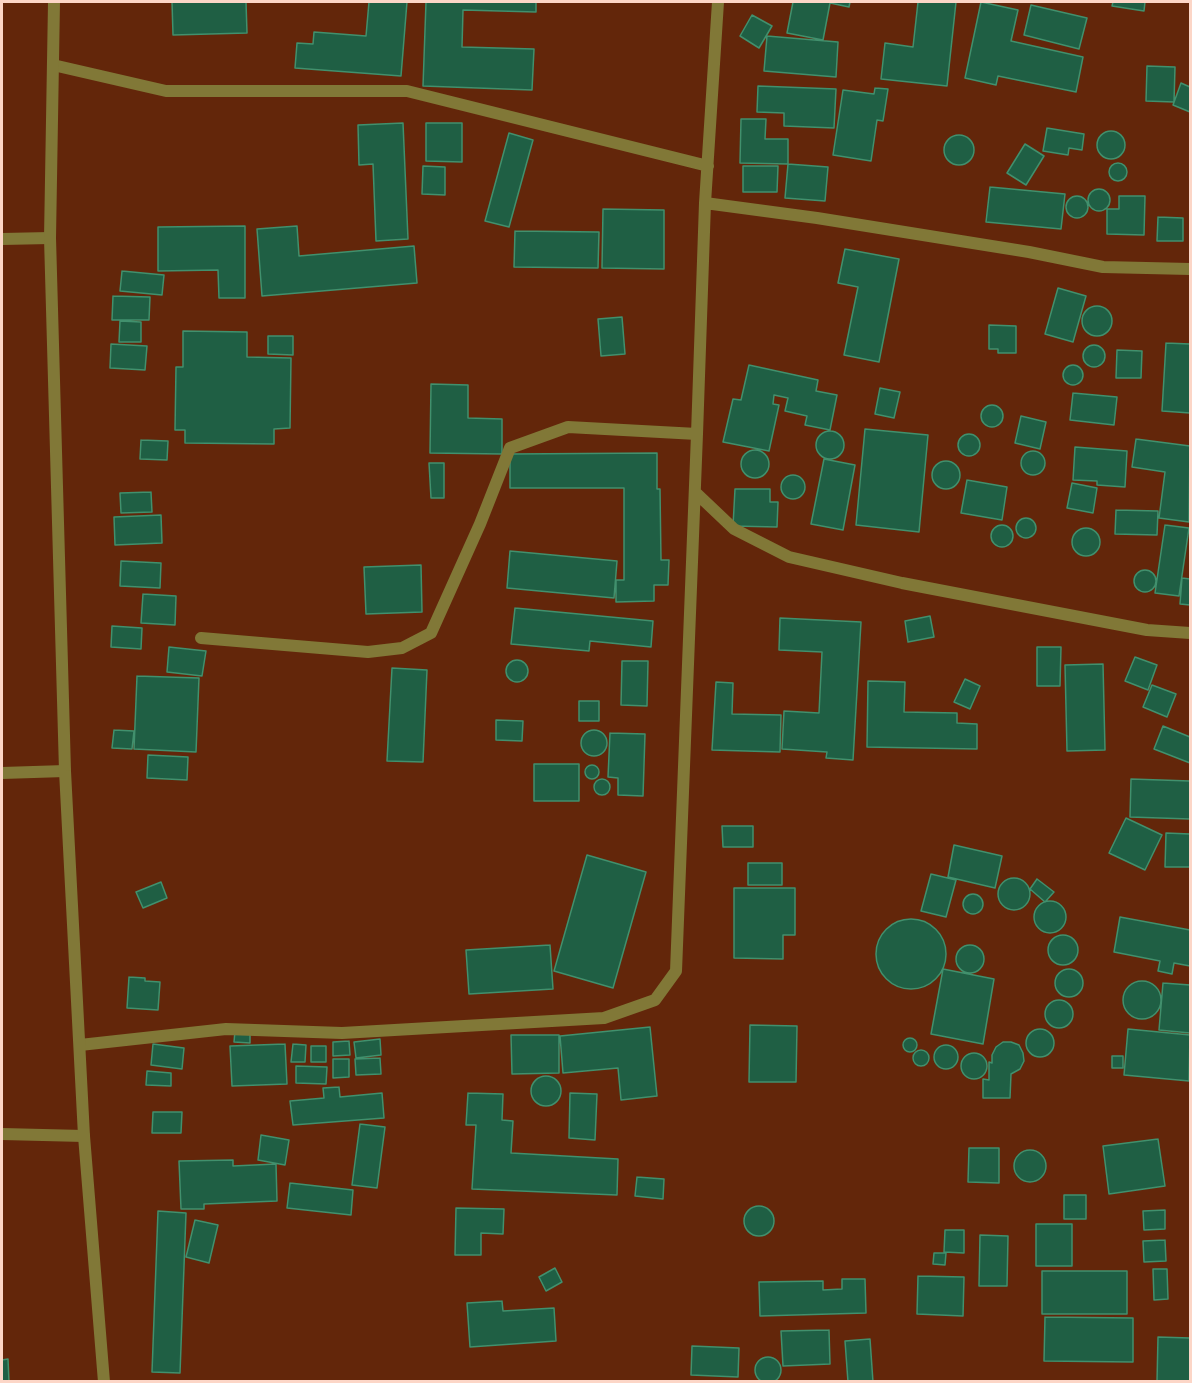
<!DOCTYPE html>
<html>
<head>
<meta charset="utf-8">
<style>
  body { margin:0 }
  #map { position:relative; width:1192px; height:1383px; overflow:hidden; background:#63260a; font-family:"Exo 2",sans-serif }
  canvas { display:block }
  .frame { position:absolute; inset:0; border:3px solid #fcd6c7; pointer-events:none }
</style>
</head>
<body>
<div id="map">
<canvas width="1192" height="1383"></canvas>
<div class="frame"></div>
</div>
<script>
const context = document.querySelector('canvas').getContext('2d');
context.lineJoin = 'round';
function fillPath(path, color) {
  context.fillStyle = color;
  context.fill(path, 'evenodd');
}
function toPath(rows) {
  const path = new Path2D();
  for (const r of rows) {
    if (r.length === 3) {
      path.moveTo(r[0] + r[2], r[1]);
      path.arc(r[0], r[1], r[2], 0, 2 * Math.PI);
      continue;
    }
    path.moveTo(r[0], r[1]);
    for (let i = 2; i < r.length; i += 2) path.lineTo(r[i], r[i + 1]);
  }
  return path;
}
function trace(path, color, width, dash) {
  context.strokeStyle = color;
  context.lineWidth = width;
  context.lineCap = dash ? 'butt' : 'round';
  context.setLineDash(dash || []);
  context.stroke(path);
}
const building = toPath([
  [172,2,246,2,247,33,173,35,172,2],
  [369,2,407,2,401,76,295,68,297,43,313,44,314,32,366,36,369,2],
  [426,2,536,2,536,12,463,10,462,47,534,49,532,90,423,86,426,2],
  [793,2,850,2,849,7,830,3,823,40,787,33,793,2],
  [918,2,956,2,947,86,881,79,885,43,913,47,918,2],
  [981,2,1018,10,1011,41,1083,57,1076,92,998,76,996,85,965,78,981,2],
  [1113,2,1145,2,1144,11,1112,6,1113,2],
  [1031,5,1087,18,1079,49,1024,35,1031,5],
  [752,15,772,26,759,48,740,36,752,15],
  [767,36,838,42,836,77,764,71,767,36],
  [1147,66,1175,67,1174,102,1146,101,1147,66],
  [1181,83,1190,87,1190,112,1173,105,1181,83],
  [758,86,836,89,834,128,784,126,784,113,757,112,758,86],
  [875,88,888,89,883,121,877,120,871,161,833,155,843,90,874,94,875,88],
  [741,119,766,119,765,139,788,139,788,164,740,163,741,119],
  [403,123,408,239,376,241,373,164,359,165,358,125,403,123],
  [426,123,462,123,462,162,426,161,426,123],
  [1047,128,1084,134,1082,150,1069,148,1068,155,1043,151,1047,128],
  [1111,145,14],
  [509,133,533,140,509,227,485,221,509,133],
  [959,150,15],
  [1025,144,1044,156,1026,185,1007,173,1025,144],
  [1118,172,9],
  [788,164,828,167,825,201,785,198,788,164],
  [423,166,445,167,445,195,422,194,423,166],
  [743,166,778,166,777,192,743,192,743,166],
  [990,187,1065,194,1061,229,986,222,990,187],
  [1099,200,11],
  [1077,207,11],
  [1119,196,1145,196,1144,235,1107,234,1107,209,1119,209,1119,196],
  [603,209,664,210,664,269,602,268,603,209],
  [1158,217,1183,218,1183,241,1157,241,1158,217],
  [245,226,245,298,219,298,218,270,158,271,158,227,245,226],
  [297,226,299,256,414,246,417,283,262,296,257,229,297,226],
  [515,231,599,232,598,268,514,267,515,231],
  [845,249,899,259,879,362,844,355,858,287,838,283,845,249],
  [122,271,164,275,162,295,120,291,122,271],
  [1058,288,1086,296,1073,342,1045,334,1058,288],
  [113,296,150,297,149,320,112,320,113,296],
  [1097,321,15],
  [622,317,625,354,601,356,598,319,622,317],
  [120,321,141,322,141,342,119,342,120,321],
  [989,325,1016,326,1016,353,998,353,998,349,989,349,989,325],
  [183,331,247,332,247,357,291,358,290,428,274,429,274,444,185,443,185,430,175,430,176,367,183,367,183,331],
  [268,336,293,336,293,355,268,354,268,336],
  [1166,343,1190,344,1190,413,1162,411,1166,343],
  [111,344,147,346,145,370,110,368,111,344],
  [1094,356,11],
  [1117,350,1142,351,1141,378,1116,378,1117,350],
  [749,365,818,380,816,391,837,395,830,430,805,425,807,416,785,411,788,398,774,395,773,404,779,405,769,451,723,442,733,399,741,400,749,365],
  [1073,375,10],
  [431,384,468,385,468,418,502,419,502,454,430,453,431,384],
  [880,388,900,392,894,418,875,414,880,388],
  [1073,393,1117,397,1114,425,1070,420,1073,393],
  [992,416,11],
  [1021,416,1046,422,1040,449,1015,443,1021,416],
  [865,429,928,435,919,532,856,525,865,429],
  [830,445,14],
  [969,445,11],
  [1136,439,1190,446,1189,522,1159,518,1165,472,1132,467,1136,439],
  [141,440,168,441,167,460,140,459,141,440],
  [1075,447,1127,451,1125,487,1097,485,1097,481,1073,480,1075,447],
  [755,464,14],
  [1033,463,12],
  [657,453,657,489,660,489,661,560,669,560,668,585,654,585,654,601,616,602,616,580,624,580,624,488,510,488,510,454,657,453],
  [824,459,855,465,843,530,811,524,824,459],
  [946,475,14],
  [429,463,444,463,444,498,431,498,429,463],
  [793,487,12],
  [967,480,1007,487,1002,520,961,513,967,480],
  [1072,483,1097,488,1093,513,1067,508,1072,483],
  [735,489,770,489,770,502,778,502,777,527,733,526,735,489],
  [151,492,152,512,121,513,120,493,151,492],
  [1116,510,1158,511,1157,535,1115,534,1116,510],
  [161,515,162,543,115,545,114,517,161,515],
  [1026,528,10],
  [1165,525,1189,528,1179,596,1155,593,1165,525],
  [1002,536,11],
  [1086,542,14],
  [510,551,617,561,614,598,507,588,510,551],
  [121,561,161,563,160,588,120,586,121,561],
  [421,565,422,612,366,614,364,567,421,565],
  [1145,581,11],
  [1182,578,1190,579,1190,605,1180,604,1182,578],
  [143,594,176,596,175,625,141,623,143,594],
  [515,608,653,621,651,647,590,641,589,651,511,644,515,608],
  [930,616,934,637,908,642,905,621,930,616],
  [780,618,861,622,853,760,826,758,827,752,782,749,784,711,819,713,822,652,779,650,780,618],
  [112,626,142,628,141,649,111,647,112,626],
  [169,647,206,651,202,676,167,672,169,647],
  [1037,647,1061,647,1060,686,1037,686,1037,647],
  [1135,657,1157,665,1148,690,1125,681,1135,657],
  [517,671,11],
  [622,661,648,661,647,706,621,705,622,661],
  [1103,664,1105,750,1067,751,1065,665,1103,664],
  [392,668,427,670,423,762,387,761,392,668],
  [137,676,199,678,196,752,134,749,137,676],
  [965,679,980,686,970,709,954,702,965,679],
  [868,681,905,682,904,712,957,713,957,723,977,724,977,749,867,747,868,681],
  [716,682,733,683,732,714,781,715,780,752,712,750,716,682],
  [1152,685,1176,694,1167,717,1143,707,1152,685],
  [579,701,599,701,599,721,579,721,579,701],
  [496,720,523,721,522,741,496,740,496,720],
  [1163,726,1190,737,1190,763,1154,749,1163,726],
  [114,730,134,731,132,749,112,748,114,730],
  [594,743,13],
  [610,733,645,734,643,796,618,795,618,778,608,777,610,733],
  [148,755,188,757,187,780,147,778,148,755],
  [534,764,579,764,579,801,534,801,534,764],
  [592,772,7],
  [602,787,8],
  [1131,779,1190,781,1190,819,1130,817,1131,779],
  [1126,818,1162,835,1145,870,1109,853,1126,818],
  [722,826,753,826,753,847,723,847,722,826],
  [1166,833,1190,834,1190,867,1165,867,1166,833],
  [954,845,1002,856,995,888,948,877,954,845],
  [587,855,646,872,613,988,554,971,587,855],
  [748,863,782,863,782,885,748,885,748,863],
  [931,874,956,880,946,917,921,911,931,874],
  [1014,894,16],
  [1037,879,1054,892,1045,902,1030,889,1037,879],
  [161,882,167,898,143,908,136,892,161,882],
  [734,888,795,888,795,935,783,935,783,959,734,958,734,888],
  [973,904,10],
  [1050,917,16],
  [1120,917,1190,930,1190,966,1174,963,1172,974,1158,971,1160,961,1114,952,1120,917],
  [911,954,35],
  [1063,950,15],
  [970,959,14],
  [550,945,553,989,469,994,466,950,550,945],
  [943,969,994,979,983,1044,931,1034,943,969],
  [1069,983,14],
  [129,977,145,978,145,981,160,982,158,1010,127,1008,129,977],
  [1142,1000,19],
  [1163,983,1190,985,1190,1033,1159,1030,1163,983],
  [1059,1014,14],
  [750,1025,797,1026,796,1082,749,1082,750,1025],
  [650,1027,657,1096,621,1100,618,1068,563,1073,560,1036,650,1027],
  [1040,1043,14],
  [1128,1029,1190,1035,1189,1081,1124,1075,1128,1029],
  [235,1031,250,1031,250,1043,234,1042,235,1031],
  [511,1035,559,1035,559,1073,512,1074,511,1035],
  [910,1045,7],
  [380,1039,381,1055,356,1058,354,1042,380,1039],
  [349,1041,350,1055,333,1056,333,1042,349,1041],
  [1003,1042,1011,1042,1019,1045,1023,1053,1024,1061,1020,1069,1011,1074,1010,1098,983,1098,983,1079,989,1080,989,1062,992,1063,992,1055,996,1047,1003,1042],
  [153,1044,184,1048,182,1069,151,1065,153,1044],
  [285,1044,287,1084,232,1086,230,1046,285,1044],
  [293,1044,306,1045,305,1062,291,1062,293,1044],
  [946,1057,12],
  [311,1046,326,1046,326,1062,311,1062,311,1046],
  [921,1058,8],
  [974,1066,13],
  [1112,1056,1123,1056,1123,1068,1112,1068,1112,1056],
  [380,1058,381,1074,356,1075,355,1059,380,1058],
  [333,1059,349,1059,349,1077,333,1078,333,1059],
  [296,1066,327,1067,326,1084,296,1083,296,1066],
  [147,1071,171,1073,171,1086,146,1085,147,1071],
  [546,1091,15],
  [339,1087,340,1097,382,1093,384,1118,293,1125,290,1101,324,1098,323,1088,339,1087],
  [468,1093,503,1094,502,1120,513,1121,511,1153,618,1159,617,1195,472,1189,476,1125,466,1125,468,1093],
  [570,1093,597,1094,595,1140,569,1138,570,1093],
  [153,1112,182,1112,181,1133,152,1133,153,1112],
  [360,1124,385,1127,377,1188,352,1185,360,1124],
  [261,1135,289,1140,285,1165,258,1160,261,1135],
  [1158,1139,1165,1186,1109,1194,1103,1146,1158,1139],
  [969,1148,999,1148,999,1183,968,1182,969,1148],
  [1030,1166,16],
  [233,1160,233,1166,276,1164,277,1201,204,1204,204,1209,181,1209,179,1161,233,1160],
  [637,1177,664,1179,663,1199,635,1196,637,1177],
  [290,1183,353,1190,351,1215,287,1208,290,1183],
  [1064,1195,1086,1195,1086,1219,1064,1219,1064,1195],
  [759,1221,15],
  [456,1208,504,1209,503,1234,481,1233,481,1255,455,1255,456,1208],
  [1165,1210,1165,1229,1144,1230,1143,1211,1165,1210],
  [158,1211,186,1213,180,1373,152,1372,158,1211],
  [195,1220,218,1225,209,1263,186,1257,195,1220],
  [1036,1224,1072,1224,1072,1266,1036,1266,1036,1224],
  [945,1230,964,1230,964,1253,944,1252,945,1230],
  [980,1235,1008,1236,1007,1286,979,1286,980,1235],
  [1165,1240,1166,1261,1144,1262,1143,1241,1165,1240],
  [934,1253,946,1253,945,1265,933,1264,934,1253],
  [555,1268,562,1282,546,1291,539,1277,555,1268],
  [1153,1269,1167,1269,1168,1299,1154,1300,1153,1269],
  [1042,1271,1127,1271,1127,1314,1042,1314,1042,1271],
  [918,1276,964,1277,963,1316,917,1314,918,1276],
  [842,1279,865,1279,866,1313,760,1316,759,1282,823,1281,823,1290,842,1289,842,1279],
  [502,1301,503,1311,554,1308,556,1341,470,1347,467,1303,502,1301],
  [1045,1317,1133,1318,1133,1362,1044,1361,1045,1317],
  [829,1330,830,1364,783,1366,781,1331,829,1330],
  [1158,1337,1190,1338,1190,1382,1157,1382,1158,1337],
  [870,1339,873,1382,848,1382,845,1341,870,1339],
  [692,1346,739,1348,738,1377,691,1375,692,1346],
  [768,1370,13],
  [8,1359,9,1382,2,1382,2,1360,8,1359]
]);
fillPath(building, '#1f5f44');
trace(building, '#41906d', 1.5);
trace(toPath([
  [53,65,166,91,407,91,708,166],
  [705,203,817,218,1029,252,1103,267,1190,269],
  [2,239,50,238],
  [695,492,734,529,789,557,902,583,1147,630,1190,633],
  [201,638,368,652,402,648,431,633,480,524,510,448,568,427,697,434,705,203,718,2],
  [2,773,65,771],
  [80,1045,226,1029,342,1033,604,1018,655,1000,676,971,697,434],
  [2,1134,84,1136]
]), '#817837', 12);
trace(toPath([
  [54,2,50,238,65,771,84,1136,104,1382]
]), '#817837', 12);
</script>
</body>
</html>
